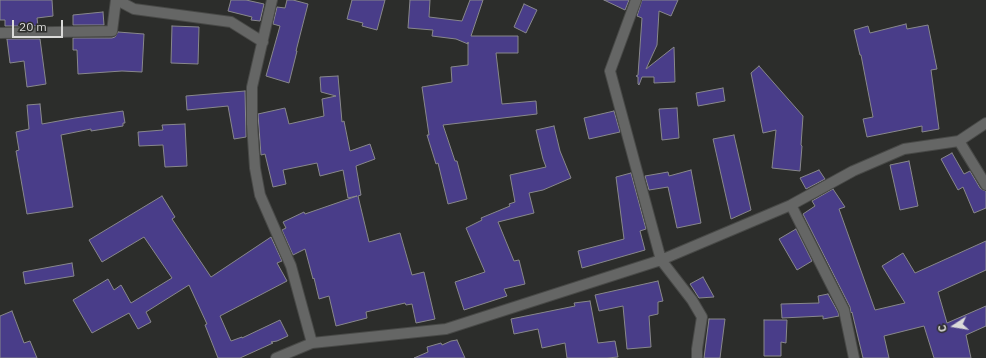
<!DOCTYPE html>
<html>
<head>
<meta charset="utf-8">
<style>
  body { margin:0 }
  #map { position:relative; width:986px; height:358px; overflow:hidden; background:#2c2d2b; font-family:"IBM Plex Sans",sans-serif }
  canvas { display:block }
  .north { position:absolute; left:934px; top:306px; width:40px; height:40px; -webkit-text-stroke:3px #2c2d2b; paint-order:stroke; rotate:258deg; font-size:11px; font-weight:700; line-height:16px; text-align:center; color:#dadad9 }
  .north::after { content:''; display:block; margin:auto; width:14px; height:18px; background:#dadad9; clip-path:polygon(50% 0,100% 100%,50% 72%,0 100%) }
  .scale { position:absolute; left:12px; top:20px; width:51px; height:18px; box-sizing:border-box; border:2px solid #dadad9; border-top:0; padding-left:5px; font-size:12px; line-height:14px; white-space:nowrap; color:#dadad9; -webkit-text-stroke:3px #2c2d2b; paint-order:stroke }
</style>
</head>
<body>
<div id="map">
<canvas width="986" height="358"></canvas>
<div class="north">С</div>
<div class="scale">20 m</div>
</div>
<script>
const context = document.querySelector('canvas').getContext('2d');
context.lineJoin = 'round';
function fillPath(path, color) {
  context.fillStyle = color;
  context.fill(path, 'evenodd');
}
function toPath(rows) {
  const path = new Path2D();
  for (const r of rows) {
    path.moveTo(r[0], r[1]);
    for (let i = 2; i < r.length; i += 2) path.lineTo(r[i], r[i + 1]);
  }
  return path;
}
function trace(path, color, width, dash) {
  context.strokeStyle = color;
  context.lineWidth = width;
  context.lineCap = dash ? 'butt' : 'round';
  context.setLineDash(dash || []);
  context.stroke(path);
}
const building = toPath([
  [0,0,52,0,53,16,37,18,38,26,5,26,5,20,0,20,0,0],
  [231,0,246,0,264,4,260,21,251,20,252,17,228,11,231,0],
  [287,0,293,0,308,4,296,51,297,51,289,83,266,76,280,26,273,24,277,7,285,8,287,0],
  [352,0,385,0,377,30,362,26,363,23,347,19,352,0],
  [410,0,430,0,429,17,462,21,470,0,483,0,471,36,518,36,518,53,496,53,502,104,536,101,537,114,443,125,455,161,457,161,467,199,448,204,438,163,436,164,427,135,429,135,422,87,452,82,451,67,468,65,468,42,468,44,456,39,432,36,433,30,408,28,410,0],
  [604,0,629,0,625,10,604,0],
  [642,0,678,0,671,16,659,11,657,45,646,69,674,47,675,82,654,83,654,77,642,77,639,85,638,84,638,77,636,76,638,75,642,18,637,16,642,0],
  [524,4,537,10,526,33,514,27,524,4],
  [103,12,104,25,73,25,73,15,103,12],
  [906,24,907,29,928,25,937,69,931,70,939,129,922,132,922,126,867,137,863,119,873,117,861,55,860,55,854,30,868,26,870,33,906,24],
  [172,26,199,27,198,64,171,63,172,26],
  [118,32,144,34,142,72,122,71,78,74,77,50,73,50,73,38,112,38,115,37,118,32],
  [7,39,40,39,46,84,27,87,24,61,10,63,7,39],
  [759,66,803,116,801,145,802,146,800,171,772,168,776,130,763,133,751,73,759,66],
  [338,76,342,122,344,121,350,151,370,144,375,159,356,166,361,195,358,196,369,242,400,233,412,275,424,272,435,319,416,323,412,304,406,305,405,303,366,312,367,318,336,326,329,296,319,299,314,278,313,279,305,249,293,255,282,230,286,228,283,222,304,212,305,214,357,196,348,198,343,170,320,176,317,163,283,170,286,184,273,187,265,154,261,155,258,114,285,108,289,124,324,116,322,99,336,96,321,92,320,77,338,76],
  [723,88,725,101,698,106,696,93,723,88],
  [245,91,246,137,234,139,228,106,187,110,186,96,245,91],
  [40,104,42,124,75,118,123,111,125,123,123,123,123,126,91,131,91,129,61,135,73,207,27,214,16,151,19,150,16,132,29,129,27,105,40,104],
  [677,108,679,138,662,140,659,109,677,108],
  [614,111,620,132,589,139,584,118,614,111],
  [185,124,187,166,165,167,163,145,139,146,138,132,163,130,162,125,185,124],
  [554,126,560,151,571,178,543,190,529,193,534,213,498,222,514,261,519,260,525,284,504,289,507,296,464,310,455,282,485,272,466,228,482,220,481,218,510,206,509,204,515,202,510,175,546,167,543,159,536,130,554,126],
  [734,135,751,210,731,219,713,139,734,135],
  [952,153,964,174,970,171,980,188,983,190,986,191,986,208,974,213,963,187,958,190,941,159,952,153],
  [909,161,918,206,900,210,890,165,909,161],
  [691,170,701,223,677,228,668,187,649,190,645,176,668,172,669,176,691,170],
  [819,170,825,179,806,189,800,178,819,170],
  [631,173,646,229,640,231,645,250,582,268,578,251,624,239,616,177,631,173],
  [833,189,845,207,839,209,875,310,905,303,882,266,903,253,915,273,986,241,986,270,938,292,947,323,986,306,986,326,966,335,971,358,934,358,924,326,884,336,889,358,863,358,852,312,851,313,850,307,803,214,815,206,812,201,833,189],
  [162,196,175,217,172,219,211,277,271,237,282,261,277,263,287,281,220,316,231,341,242,337,242,338,280,320,288,336,277,341,271,342,273,343,240,358,218,358,205,325,207,324,189,285,146,312,151,322,138,329,129,313,92,333,73,300,108,279,114,290,121,285,131,303,172,278,144,237,102,262,89,240,162,196],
  [796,229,812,261,797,270,779,239,796,229],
  [72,263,74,276,25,284,23,272,72,263],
  [703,277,714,297,699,298,690,284,703,277],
  [658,281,663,301,658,302,658,314,649,316,651,347,627,349,623,306,599,311,595,295,658,281],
  [828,294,838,312,839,316,823,319,823,316,782,318,781,304,819,303,818,296,828,294],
  [590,301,598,343,615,341,618,357,607,358,567,358,565,343,542,348,538,329,514,334,511,319,575,306,574,303,590,301],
  [12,311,24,343,30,341,37,358,0,358,0,316,12,311],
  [709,319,725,319,720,358,704,358,709,319],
  [764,320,787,320,786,343,781,342,781,356,764,356,764,320],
  [457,340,465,358,414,358,428,352,427,347,441,343,442,345,451,341,457,340]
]);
fillPath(building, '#493d89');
trace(building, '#88888b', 1);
const minor = toPath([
  [117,0,134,9,231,22,263,42],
  [272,0,252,87,252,124,255,168,260,195,291,266,312,343],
  [636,0,610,71,661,260,692,300,702,317,697,349,697,358],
  [0,33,112,31,116,0],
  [959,141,986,185],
  [791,205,844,310,854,358],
  [276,358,312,343,446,329,661,260,791,205,853,171,904,149,959,141,986,123]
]);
trace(minor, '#484947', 12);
trace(minor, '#656665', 10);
</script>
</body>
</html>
